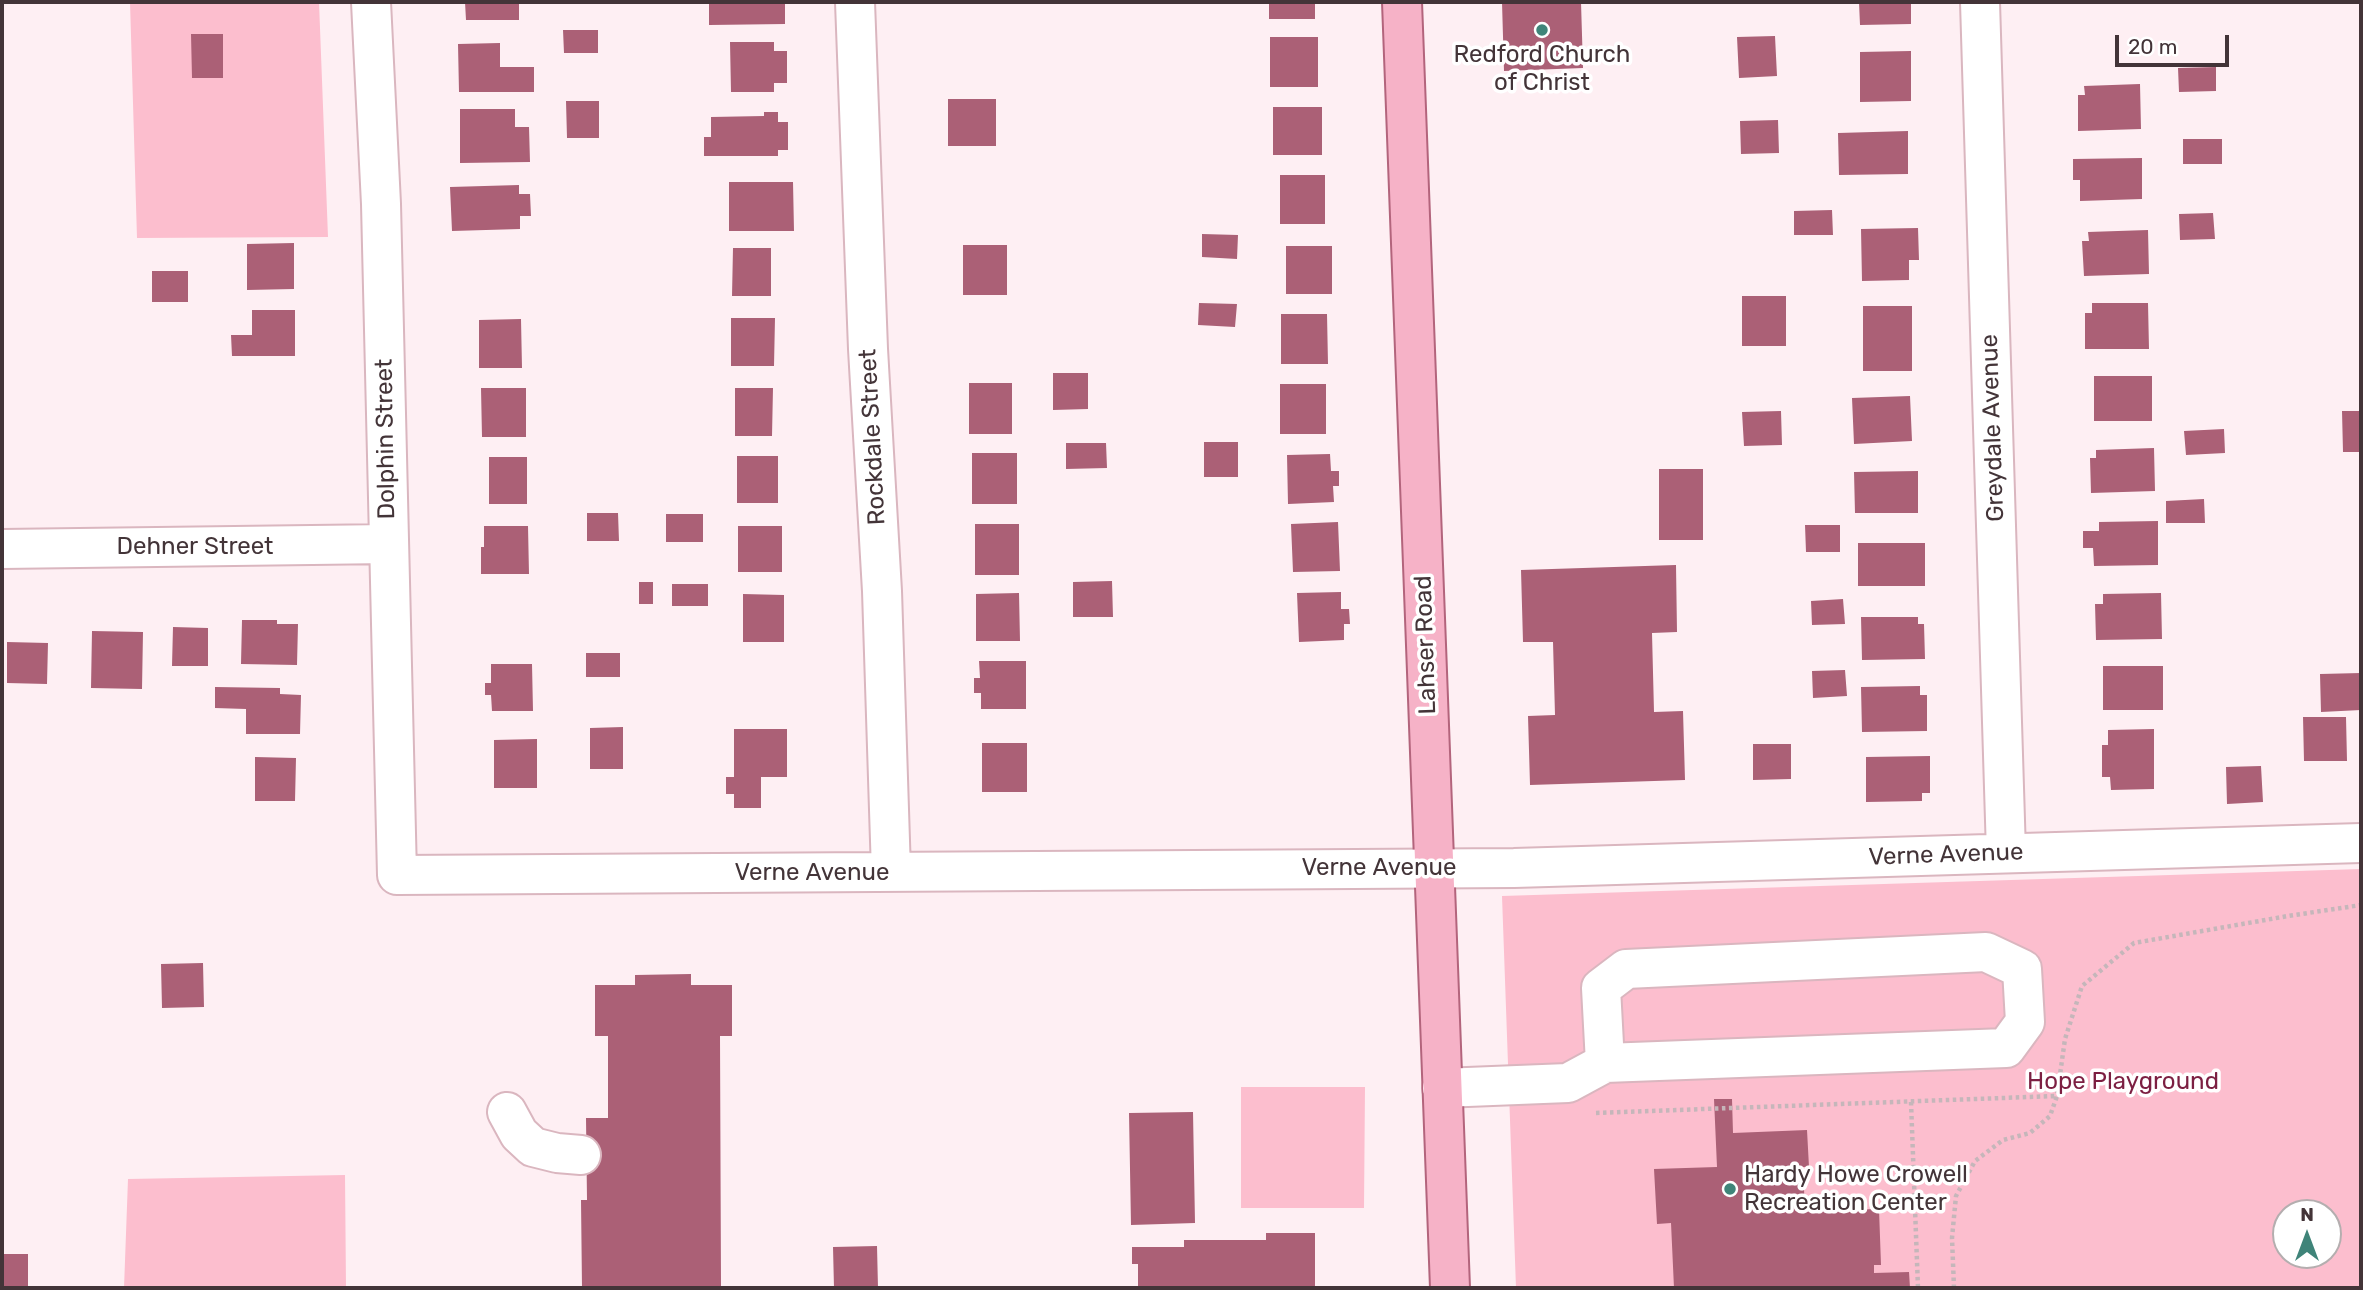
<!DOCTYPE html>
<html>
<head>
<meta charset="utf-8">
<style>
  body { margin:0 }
  #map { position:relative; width:2363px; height:1290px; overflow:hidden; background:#feeff3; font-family:Rubik,sans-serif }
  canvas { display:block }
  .frame { position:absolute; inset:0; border:4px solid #433438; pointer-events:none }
  .north { position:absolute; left:2272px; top:1199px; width:70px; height:70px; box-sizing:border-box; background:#fff; border:2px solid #b4aeaf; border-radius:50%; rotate:0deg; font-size:19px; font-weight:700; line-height:28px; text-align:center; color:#433438 }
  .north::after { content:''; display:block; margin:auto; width:24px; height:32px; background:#3f8479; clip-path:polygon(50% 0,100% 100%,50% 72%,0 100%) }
  .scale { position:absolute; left:2115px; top:35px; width:114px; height:32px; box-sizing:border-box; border:4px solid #433438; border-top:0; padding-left:9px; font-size:21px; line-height:24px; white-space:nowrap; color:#433438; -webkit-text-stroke:5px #fff; paint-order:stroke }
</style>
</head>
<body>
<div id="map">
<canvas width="2363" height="1290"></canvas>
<div class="frame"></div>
<div class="north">N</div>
<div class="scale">20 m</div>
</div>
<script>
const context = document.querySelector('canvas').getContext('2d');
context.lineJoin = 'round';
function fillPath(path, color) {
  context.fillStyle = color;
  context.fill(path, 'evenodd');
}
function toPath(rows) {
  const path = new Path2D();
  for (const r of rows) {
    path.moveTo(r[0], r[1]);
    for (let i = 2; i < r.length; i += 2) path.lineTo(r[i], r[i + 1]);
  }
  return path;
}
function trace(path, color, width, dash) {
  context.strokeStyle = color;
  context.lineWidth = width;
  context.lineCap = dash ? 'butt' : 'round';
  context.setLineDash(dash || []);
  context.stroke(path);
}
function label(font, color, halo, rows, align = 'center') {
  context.font = font + ' Rubik,sans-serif';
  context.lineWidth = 7;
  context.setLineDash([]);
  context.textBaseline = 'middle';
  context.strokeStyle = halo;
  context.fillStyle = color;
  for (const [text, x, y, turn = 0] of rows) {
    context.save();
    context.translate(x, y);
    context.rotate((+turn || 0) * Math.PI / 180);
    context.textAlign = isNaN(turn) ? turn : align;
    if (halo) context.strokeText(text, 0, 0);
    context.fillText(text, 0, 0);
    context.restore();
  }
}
fillPath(toPath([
  [130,2,319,2,328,237,137,238],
  [2361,869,2361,1288,1516,1288,1502,896],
  [2286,1213,2328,1213,2328,1255,2286,1255],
  [1241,1087,1365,1087,1364,1208,1241,1208],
  [345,1175,346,1288,124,1288,128,1179]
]), '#fcbece');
fillPath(toPath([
  [465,2,519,2,519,20,466,20],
  [709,2,785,2,785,24,709,25],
  [1269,2,1315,2,1315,19,1269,19],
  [1502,2,1581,2,1583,68,1504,71],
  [1859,2,1911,2,1911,24,1860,25],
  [563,30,598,30,598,53,564,53],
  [191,34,223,34,223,78,192,78],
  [1775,36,1777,76,1739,78,1737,37],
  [1270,37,1318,37,1318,87,1270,87],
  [730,42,774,42,774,51,787,51,787,83,774,83,774,92,731,92],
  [500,43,500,67,534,67,534,92,459,92,458,44],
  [1911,51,1911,101,1860,102,1860,52],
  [2216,67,2216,91,2179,92,2178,68],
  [2140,84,2141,129,2078,131,2078,95,2085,95,2084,86],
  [948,99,996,99,996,146,948,146],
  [566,101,599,101,599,138,567,138],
  [1273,107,1322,107,1322,155,1273,155],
  [460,109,515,109,515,127,529,127,530,162,460,163],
  [764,112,778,112,778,122,788,122,788,150,778,150,778,156,704,156,704,137,711,137,711,117,764,116],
  [1778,120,1779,153,1741,154,1740,121],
  [1908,131,1908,174,1839,175,1838,133],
  [2183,139,2222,139,2222,164,2183,164],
  [2142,158,2142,199,2080,201,2080,180,2073,180,2073,159],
  [1280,175,1325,175,1325,224,1280,224],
  [729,182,793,182,794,231,729,231],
  [519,185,519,194,530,194,531,216,520,216,520,229,452,231,450,187],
  [1832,210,1833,235,1794,235,1794,211],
  [2213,213,2215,239,2180,240,2179,214],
  [1918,228,1919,260,1909,260,1909,280,1862,281,1861,229],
  [2148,230,2149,274,2084,276,2082,241,2089,241,2088,232],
  [1202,234,1238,235,1237,259,1202,257],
  [294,243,294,289,247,290,247,244],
  [963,245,1007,245,1007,295,963,295],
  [1286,246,1332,246,1332,294,1286,294],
  [733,248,771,248,771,296,732,296],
  [152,271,188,271,188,302,152,302],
  [1742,296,1786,296,1786,346,1742,346],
  [1199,303,1237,304,1235,327,1198,325],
  [2092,303,2148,303,2149,349,2085,349,2085,313,2092,313],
  [1863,306,1912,306,1912,371,1863,371],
  [252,310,295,310,295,356,232,356,231,335,252,335],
  [1281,314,1327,314,1328,364,1281,364],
  [731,318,775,318,774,366,731,366],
  [521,319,522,368,479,368,479,320],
  [1053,373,1088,373,1088,409,1053,410],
  [2094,376,2152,376,2152,421,2094,421],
  [969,383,1012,383,1012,434,969,434],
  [1280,384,1326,384,1326,434,1280,434],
  [481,388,526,388,526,437,482,437],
  [735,388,773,388,772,436,735,436],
  [1910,396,1912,441,1854,444,1852,398],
  [1781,411,1782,445,1744,446,1742,412],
  [2342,411,2361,411,2361,452,2343,452],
  [2224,429,2225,453,2186,455,2184,431],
  [1204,442,1238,442,1238,477,1204,477],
  [1066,443,1106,443,1107,468,1066,469],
  [2154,448,2155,491,2091,493,2090,458,2096,458,2096,450],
  [972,453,1017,453,1017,504,972,504],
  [1330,454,1331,471,1339,471,1339,486,1333,486,1334,502,1288,504,1287,455],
  [737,456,778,456,778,503,737,503],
  [489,457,527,457,527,504,489,504],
  [1659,469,1703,469,1703,540,1659,540],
  [1918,471,1918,513,1855,513,1854,472],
  [2204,499,2205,523,2166,523,2166,501],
  [587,513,618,513,619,541,587,541],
  [666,514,703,514,703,542,666,542],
  [2158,521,2158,565,2094,566,2093,548,2083,548,2083,531,2099,531,2099,522],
  [1338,522,1340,571,1293,572,1291,524],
  [975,524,1019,524,1019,575,975,575],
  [1805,525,1840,525,1840,552,1806,552],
  [484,526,528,526,529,574,481,574,481,547,484,547],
  [738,526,782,526,782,572,738,572],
  [1858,543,1925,543,1925,586,1858,586],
  [1676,565,1677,632,1652,633,1654,712,1683,711,1685,780,1530,785,1528,716,1555,715,1553,642,1523,642,1521,570],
  [1112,581,1113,617,1073,617,1073,582],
  [639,582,653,582,653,604,639,604],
  [672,584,708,584,708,606,672,606],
  [1341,592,1341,609,1349,609,1350,624,1344,624,1344,640,1299,642,1297,593],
  [1019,593,1020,641,976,641,976,594],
  [2161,593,2162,639,2096,640,2095,604,2103,604,2103,594],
  [743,594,784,595,784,642,743,642],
  [1843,599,1845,624,1812,625,1811,601],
  [1861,617,1918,617,1918,624,1924,624,1925,659,1862,660],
  [242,620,277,620,277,624,298,624,297,665,241,664],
  [173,627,208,628,208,666,172,666],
  [92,631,143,632,142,689,91,688],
  [7,642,48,643,47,684,7,683],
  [586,653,620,653,620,677,586,677],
  [979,661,1026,661,1026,709,981,709,981,693,974,693,974,678,980,678],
  [491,664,532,664,533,711,492,711,491,695,485,695,485,683,491,683],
  [2103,666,2163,666,2163,710,2103,710],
  [1845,670,1847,696,1813,698,1812,671],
  [2361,673,2361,710,2321,712,2320,674],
  [1920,686,1920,695,1927,695,1927,731,1862,732,1861,687],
  [215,687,280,688,280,694,301,695,300,734,246,734,246,709,215,708],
  [2303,717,2346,717,2347,761,2304,761],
  [623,727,623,769,590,769,590,728],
  [734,729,787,729,787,777,761,777,761,808,734,808,734,794,726,794,726,777,734,777],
  [2154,729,2154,789,2111,790,2110,777,2102,777,2102,745,2108,745,2108,730],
  [537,739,537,788,494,788,494,740],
  [982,743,1027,743,1027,792,982,792],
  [1753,744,1791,744,1791,779,1753,780],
  [1930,756,1930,793,1922,793,1922,801,1866,802,1866,757],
  [255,757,296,758,295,801,255,801],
  [2261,766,2263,802,2227,804,2226,767],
  [203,963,204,1007,162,1008,161,964],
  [691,974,691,985,732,985,732,1036,720,1036,721,1288,582,1288,581,1200,587,1200,586,1118,608,1118,608,1036,595,1036,595,985,635,985,635,975],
  [1714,1099,1732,1099,1733,1133,1807,1130,1809,1167,1803,1167,1805,1211,1879,1209,1881,1265,1874,1265,1874,1273,1909,1272,1910,1288,1674,1288,1671,1223,1657,1224,1654,1169,1717,1167],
  [1193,1112,1195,1223,1131,1225,1129,1113],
  [1266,1233,1315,1233,1315,1288,1138,1288,1138,1264,1132,1264,1132,1247,1184,1247,1184,1240,1266,1240],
  [877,1246,878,1288,834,1288,833,1247],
  [2,1254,28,1254,28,1288,2,1288]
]), '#ab6076');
const minor = toPath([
  [371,2,381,204,397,875,1514,868,2361,843],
  [855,2,868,349,882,591,891,872],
  [1980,2,2006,853],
  [2,549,389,544],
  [1442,1088,1568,1083,1605,1063,2006,1048,2025,1022,2022,969,1986,952,1626,969,1601,988,1605,1063],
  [507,1112,519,1134,533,1147,557,1153,581,1155]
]);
const major = toPath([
  [1402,2,1450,1288]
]);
trace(minor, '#dab6bf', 42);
trace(major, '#b3647c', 42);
trace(toPath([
  [1463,59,1504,58],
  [1911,1102,1918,1288],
  [1596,1113,2056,1096],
  [1954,1288,1952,1238,1956,1196,1975,1161,2003,1140,2030,1133,2050,1116,2057,1096,2065,1039,2082,986,2134,943,2288,916,2361,905]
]), '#c5b6ba', 4.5, [3.5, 3.5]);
trace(minor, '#fff', 38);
trace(major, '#f6b2c7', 38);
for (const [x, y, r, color] of [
  [1542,30,7,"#3f8479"],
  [1730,1189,7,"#3f8479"]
]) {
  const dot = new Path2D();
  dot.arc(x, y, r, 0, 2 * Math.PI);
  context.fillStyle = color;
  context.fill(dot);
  trace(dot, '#fff', 2.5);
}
label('24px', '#433438', '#fff', [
  ["Redford Church",1542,55],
  ["of Christ",1542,83],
  ["Hardy Howe Crowell",1744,1175,"left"],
  ["Recreation Center",1744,1203,"left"]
]);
label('24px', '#433438', '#fff', [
  ["Greydale Avenue",1993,428,-92],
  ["Rockdale Street",873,437,-93],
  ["Dolphin Street",386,439,-91],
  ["Dehner Street",195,547],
  ["Lahser Road",1426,645,-92],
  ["Verne Avenue",1946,855,-2],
  ["Verne Avenue",1379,868],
  ["Verne Avenue",812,873]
]);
label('24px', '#7c1f42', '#fff', [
  ["Hope Playground",2123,1082]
]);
</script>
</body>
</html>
